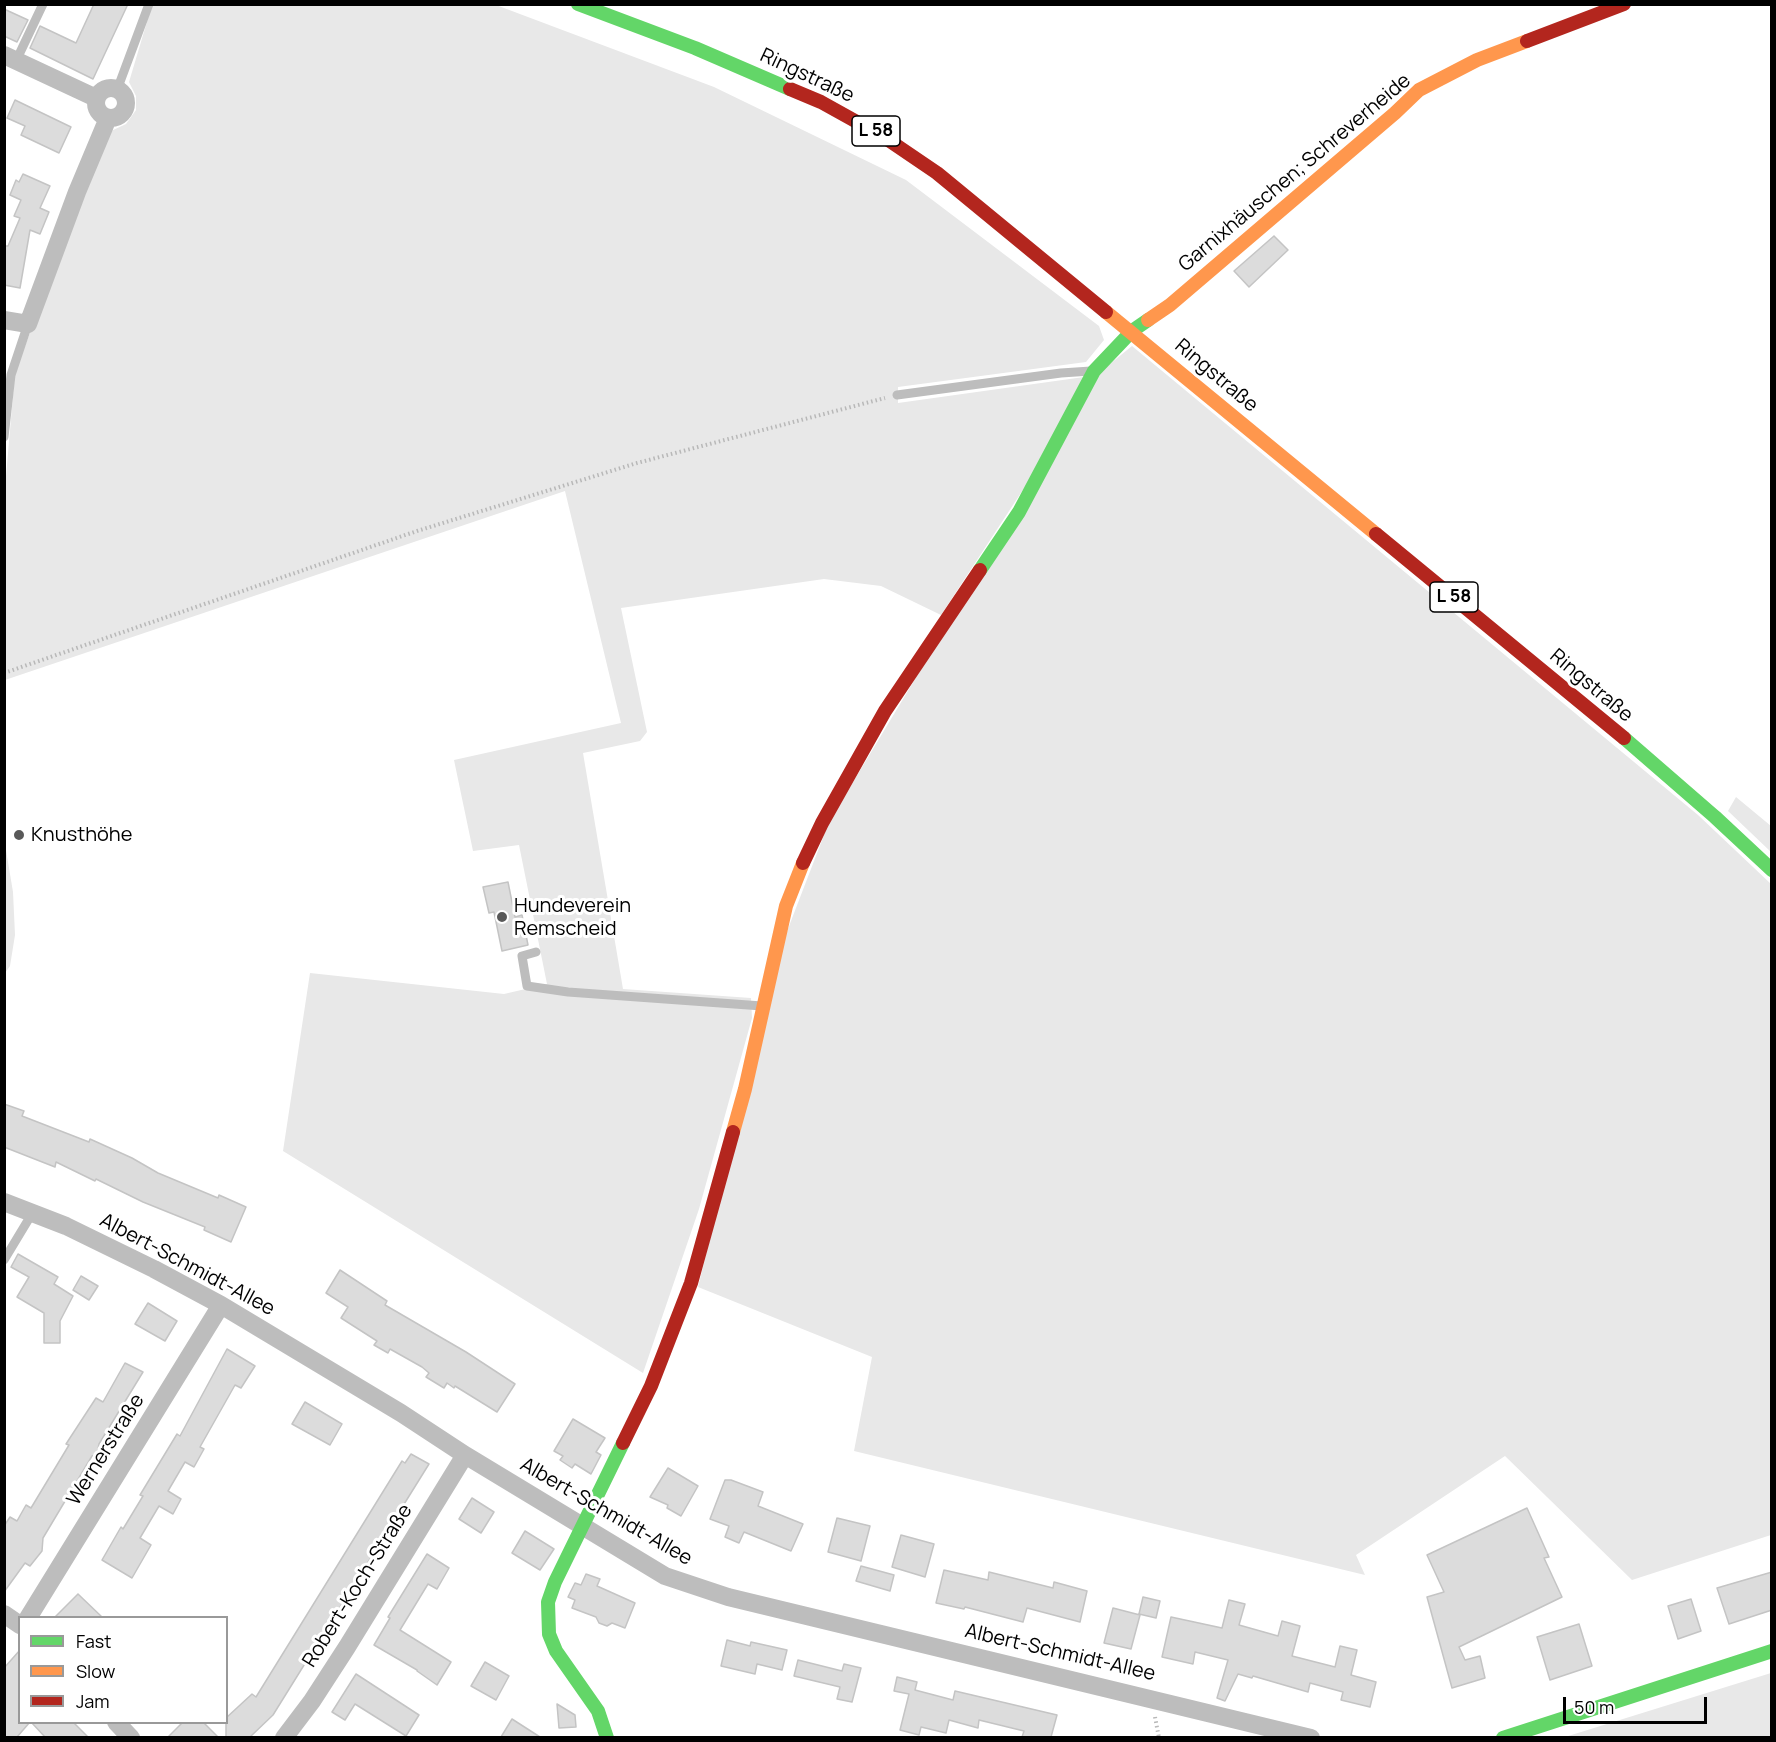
<!DOCTYPE html>
<html>
<head>
<meta charset="utf-8">
<style>
  body { margin:0 }
  #map { position:relative; width:1776px; height:1742px; overflow:hidden; background:#fff; font-family:Manrope,sans-serif }
  canvas { display:block }
  .frame { position:absolute; inset:0; border:6px solid #000; pointer-events:none }
  .legend { position:absolute; left:18px; top:1616px; width:210px; height:108px; box-sizing:border-box; background:#fff; border:2px solid #999; margin:0; padding:8px 10px; list-style:none; font-size:18px; color:#000 }
  .legend li { display:flex; align-items:center; gap:12px; height:30px }
  .legend b { width:30px; border:2px solid #999 }
  .scale { position:absolute; left:1563px; top:1697px; width:144px; height:27px; box-sizing:border-box; border:3px solid #000; border-top:0; padding-left:8px; font-size:18px; line-height:21px; white-space:nowrap; color:#000; -webkit-text-stroke:4px #fff; paint-order:stroke }
</style>
</head>
<body>
<div id="map">
<canvas width="1776" height="1742"></canvas>
<div class="frame"></div>
<ul class="legend">
<li><b style="height:8px;background:#63d668"></b>Fast</li>
<li><b style="height:8px;background:#ff974d"></b>Slow</li>
<li><b style="height:8px;background:#b3261e"></b>Jam</li>
</ul>
<div class="scale">50 m</div>
</div>
<script>
const context = document.querySelector('canvas').getContext('2d');
context.lineJoin = 'round';
function fillPath(path, color) {
  context.fillStyle = color;
  context.fill(path, 'evenodd');
}
function toPath(rows) {
  const path = new Path2D();
  for (const r of rows) {
    if (r.length === 3) {
      path.moveTo(r[0] + r[2], r[1]);
      path.arc(r[0], r[1], r[2], 0, 2 * Math.PI);
      continue;
    }
    path.moveTo(r[0], r[1]);
    for (let i = 2; i < r.length; i += 2) path.lineTo(r[i], r[i + 1]);
  }
  return path;
}
function trace(path, color, width, dash) {
  context.strokeStyle = color;
  context.lineWidth = width;
  context.lineCap = dash ? 'butt' : 'round';
  context.setLineDash(dash || []);
  context.stroke(path);
}
function label(font, color, halo, rows, align = 'center') {
  context.font = font + ' Manrope,sans-serif';
  context.lineWidth = 6;
  context.setLineDash([]);
  context.textBaseline = 'middle';
  context.strokeStyle = halo;
  context.fillStyle = color;
  for (const [text, x, y, turn = 0] of rows) {
    context.save();
    context.translate(x, y);
    context.rotate((+turn || 0) * Math.PI / 180);
    context.textAlign = isNaN(turn) ? turn : align;
    if (halo) context.strokeText(text, 0, 0);
    context.fillText(text, 0, 0);
    context.restore();
  }
}
fillPath(toPath([
  [152,5,496,5,714,87,906,180,1099,326,1104,340,1086,362,898,387,898,403,1084,377,1030,479,941,615,881,586,824,579,621,608,647,732,640,741,583,753,623,989,751,998,752,1018,699,1209,643,1373,283,1151,310,973,504,994,547,984,519,845,473,851,454,760,621,723,565,491,5,680,4,499,15,373,35,319,111,131,126,124,136,110,136,96,129,82],
  [1132,346,1698,815,1771,884,1771,1535,1632,1580,1505,1456,1356,1555,1365,1575,854,1451,872,1357,698,1287,786,934,829,822,1100,372],
  [1736,797,1771,826,1771,852,1728,811],
  [4,838,13,892,15,935,10,966,5,973],
  [1771,1673,1771,1737,1565,1737]
]), '#e8e8e8');
const building = toPath([
  [94,4,128,4,93,79,30,48,40,26,76,43,94,4],
  [4,9,28,20,17,42,4,36,4,9],
  [15,100,71,127,59,153,21,135,25,126,7,118,15,100],
  [23,174,50,186,40,208,49,212,40,234,30,230,20,288,4,285,4,246,8,246,20,218,14,216,21,200,10,195,16,180,19,182,23,174],
  [1274,236,1288,250,1249,287,1234,271,1274,236],
  [508,882,515,917,522,915,528,945,502,951,494,912,489,913,483,887,508,882],
  [4,1104,24,1111,22,1116,89,1142,90,1139,132,1158,158,1173,218,1198,219,1195,246,1207,231,1242,204,1230,205,1227,143,1202,96,1179,95,1181,56,1162,55,1167,4,1147,4,1104],
  [18,1254,58,1277,54,1284,73,1296,60,1321,60,1343,44,1343,44,1313,17,1297,29,1277,11,1267,18,1254],
  [340,1270,387,1301,385,1305,466,1352,515,1384,497,1412,455,1386,454,1388,447,1383,444,1388,426,1377,429,1373,422,1367,390,1349,388,1353,374,1345,377,1341,341,1318,348,1307,326,1293,340,1270],
  [81,1276,98,1286,89,1300,73,1290,81,1276],
  [148,1303,177,1321,165,1341,135,1324,148,1303],
  [227,1349,255,1366,241,1388,235,1385,200,1447,204,1449,194,1467,185,1462,168,1491,181,1499,173,1514,159,1506,140,1538,151,1545,132,1578,102,1560,121,1527,123,1529,143,1496,140,1495,177,1434,180,1436,227,1349],
  [125,1363,143,1372,99,1444,97,1454,92,1456,43,1538,42,1551,30,1566,25,1563,4,1592,4,1526,10,1517,17,1521,26,1505,31,1508,69,1445,66,1444,96,1398,103,1402,125,1363],
  [305,1402,342,1424,330,1445,292,1424,305,1402],
  [573,1419,605,1438,596,1452,601,1455,591,1474,575,1464,572,1468,560,1460,563,1456,554,1451,573,1419],
  [411,1454,429,1464,273,1715,250,1737,226,1737,226,1718,252,1694,256,1697,402,1461,405,1463,411,1454],
  [668,1468,698,1486,681,1516,667,1508,668,1505,650,1497,668,1468],
  [725,1480,731,1480,763,1492,758,1506,803,1524,791,1551,744,1532,739,1543,725,1537,729,1526,710,1519,725,1480],
  [472,1498,494,1512,481,1533,459,1519,472,1498],
  [1527,1508,1549,1557,1544,1558,1562,1597,1459,1647,1465,1660,1480,1656,1485,1678,1452,1688,1427,1597,1444,1592,1427,1555,1527,1508],
  [837,1518,870,1526,861,1561,828,1552,837,1518],
  [525,1531,554,1549,540,1570,512,1553,525,1531],
  [901,1535,934,1544,925,1577,892,1567,901,1535],
  [427,1554,449,1568,437,1589,428,1584,400,1630,451,1662,437,1685,417,1671,417,1670,374,1645,390,1618,388,1617,427,1554],
  [861,1566,894,1575,890,1591,856,1581,861,1566],
  [944,1570,988,1580,989,1572,1053,1588,1054,1582,1087,1591,1080,1622,1027,1608,1023,1622,965,1607,964,1609,936,1603,944,1570],
  [1772,1572,1772,1610,1729,1624,1717,1588,1772,1572],
  [586,1574,600,1579,597,1586,635,1603,625,1628,612,1623,607,1626,599,1623,596,1617,572,1608,575,1600,568,1597,575,1583,581,1585,586,1574],
  [78,1594,102,1617,55,1617,78,1594],
  [1143,1597,1160,1601,1156,1618,1139,1614,1143,1597],
  [1691,1599,1701,1631,1678,1639,1668,1606,1691,1599],
  [1229,1600,1245,1604,1239,1625,1278,1636,1282,1621,1300,1626,1292,1656,1335,1667,1340,1646,1357,1650,1351,1675,1376,1682,1370,1707,1341,1700,1343,1692,1310,1683,1308,1692,1253,1676,1252,1678,1238,1674,1225,1701,1217,1698,1228,1660,1195,1652,1193,1664,1162,1657,1171,1617,1222,1628,1229,1600],
  [1113,1608,1140,1615,1131,1649,1104,1643,1113,1608],
  [1579,1624,1592,1666,1550,1680,1537,1637,1579,1624],
  [727,1640,750,1646,751,1642,787,1650,782,1670,757,1664,755,1674,721,1666,727,1640],
  [20,1650,20,1722,30,1722,17,1737,4,1737,4,1668,20,1650],
  [798,1660,842,1671,844,1664,861,1668,852,1702,837,1699,840,1687,794,1676,798,1660],
  [485,1662,509,1676,496,1700,471,1686,485,1662],
  [356,1674,419,1715,406,1736,355,1704,345,1720,332,1712,356,1674],
  [897,1677,917,1682,915,1690,953,1700,955,1691,1057,1715,1051,1737,1022,1737,1024,1731,979,1720,978,1728,949,1720,946,1733,921,1727,919,1735,900,1730,909,1694,894,1691,897,1677],
  [557,1704,575,1715,576,1727,559,1728,557,1704],
  [512,1719,540,1737,501,1737,512,1719],
  [31,1722,73,1722,88,1737,45,1737,31,1722],
  [183,1722,203,1722,218,1737,168,1737,183,1722]
]);
fillPath(building, '#dcdcdc');
trace(building, '#c4c4c4', 1.5);
trace(toPath([
  [4,673,417,531,637,463,885,398],
  [1155,1717,1159,1738]
]), '#b8b8b8', 4, [1.5, 3]);
trace(toPath([
  [16,61,43,4],
  [117,90,149,4],
  [897,395,1061,373,1091,371],
  [4,437,11,375,28,324],
  [536,952,522,956,527,986,568,992,762,1006],
  [4,1260,33,1212]
]), '#bdbdbd', 9);
trace(toPath([
  [4,55,96,98],
  [111,103,15],
  [4,320,28,324,77,192,108,118],
  [4,1202,66,1226,154,1269,221,1305,401,1413,465,1455,665,1576,728,1597,1311,1738],
  [4,1614,20,1625],
  [28,1618,221,1305],
  [116,1722,131,1738],
  [284,1738,312,1701,347,1647,465,1455]
]), '#bdbdbd', 18);
trace(toPath([
  [578,4,695,48,790,89],
  [980,570,1019,512,1094,371,1132,331,1148,320],
  [1624,738,1715,817,1772,870],
  [607,1738,598,1711,556,1651,549,1634,548,1602,555,1582,623,1443],
  [1503,1738,1772,1651]
]), '#63d668', 14);
trace(toPath([
  [1106,312,1376,534],
  [1148,320,1170,305,1395,113,1419,90,1477,60,1527,41],
  [733,1132,745,1089,786,906,803,863]
]), '#ff974d', 14);
trace(toPath([
  [1527,41,1624,4],
  [790,89,821,102,884,137,937,173,1106,312],
  [1376,534,1624,738],
  [803,863,822,823,885,711,980,570],
  [623,1443,651,1386,691,1283,733,1132]
]), '#b3261e', 14);
for (const [x, y, r, color] of [
  [19,835,6,"#595959"],
  [502,917,6,"#595959"]
]) {
  const dot = new Path2D();
  dot.arc(x, y, r, 0, 2 * Math.PI);
  context.fillStyle = color;
  context.fill(dot);
  trace(dot, '#fff', 2);
}
for (const [x, y, w] of [
  [876,131,48],
  [1454,597,48]
]) {
  const box = new Path2D();
  box.roundRect(x - w / 2, y - 15, w, 30, 4.5);
  context.fillStyle = '#fff';
  context.fill(box);
  trace(box, '#000', 1.5);
}
label('bold 18px', '#000', null, [
  ["L 58",876,131],
  ["L 58",1454,597]
]);
label('20px', '#000', '#fff', [
  ["Ringstraße",807,76,25],
  ["Garnixhäuschen; Schreverheide",1295,173,-40],
  ["Ringstraße",1216,376,40],
  ["Ringstraße",1591,686,40],
  ["Albert-Schmidt-Allee",187,1265,28],
  ["Wernerstraße",106,1450,-58],
  ["Albert-Schmidt-Allee",606,1512,30],
  ["Robert-Koch-Straße",358,1586,-58],
  ["Albert-Schmidt-Allee",1060,1653,13]
]);
label('20px', '#000', '#fff', [
  ["Knusthöhe",31,835],
  ["Hundeverein",514,906],
  ["Remscheid",514,929]
], 'left');
</script>
</body>
</html>
